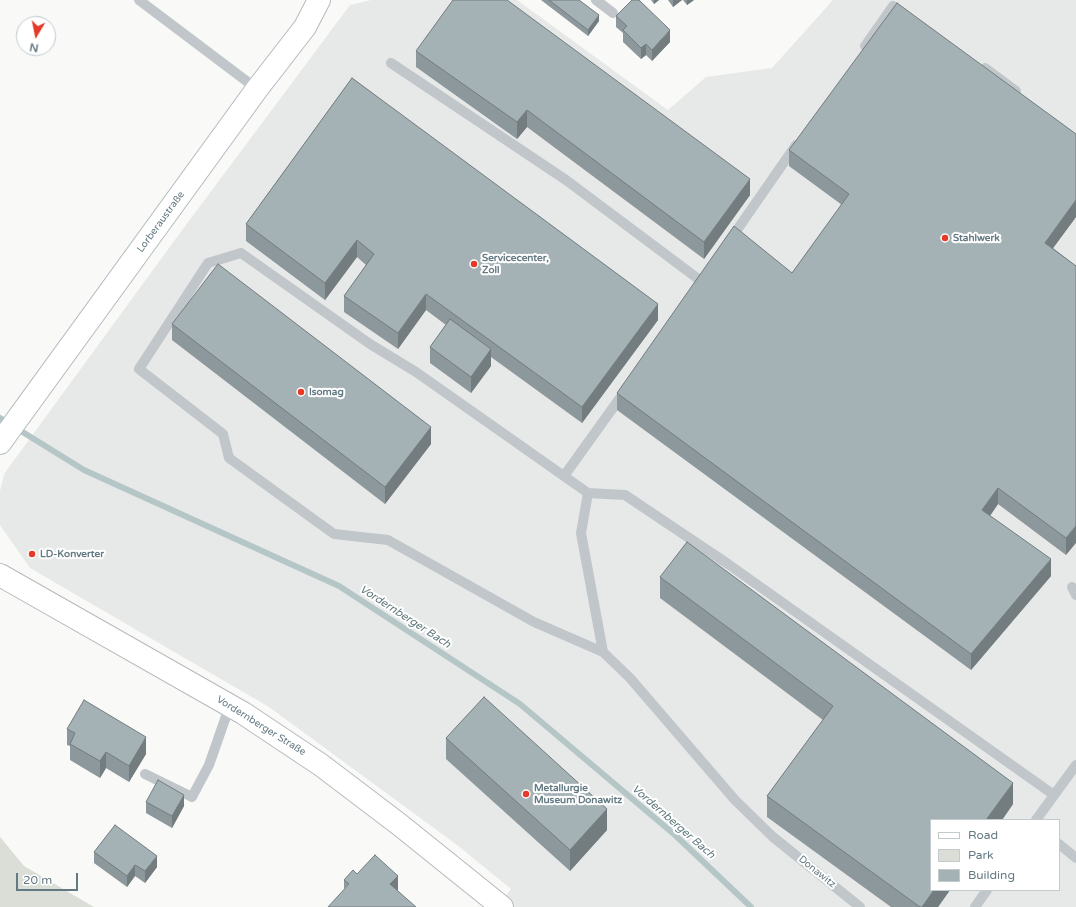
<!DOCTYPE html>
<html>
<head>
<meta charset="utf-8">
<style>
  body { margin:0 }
  #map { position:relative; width:1076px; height:907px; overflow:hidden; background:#f9f9f7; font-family:"Varela Round",sans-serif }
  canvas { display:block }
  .legend { position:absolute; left:930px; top:819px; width:130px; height:72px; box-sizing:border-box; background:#fff; border:1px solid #c1cacd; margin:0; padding:5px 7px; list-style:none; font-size:12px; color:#647a83 }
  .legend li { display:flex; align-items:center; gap:8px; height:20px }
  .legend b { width:20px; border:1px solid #c1cacd }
  .north { position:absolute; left:16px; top:16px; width:40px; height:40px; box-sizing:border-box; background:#fff; border:1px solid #c1cacd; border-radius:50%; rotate:190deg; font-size:11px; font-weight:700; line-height:16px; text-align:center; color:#647a83 }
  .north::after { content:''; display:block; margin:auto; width:14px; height:18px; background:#e6392a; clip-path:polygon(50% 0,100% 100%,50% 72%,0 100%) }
  .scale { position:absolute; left:16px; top:873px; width:62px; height:18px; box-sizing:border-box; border:2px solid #647a83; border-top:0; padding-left:5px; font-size:12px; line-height:14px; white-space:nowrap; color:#647a83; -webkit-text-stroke:3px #fff; paint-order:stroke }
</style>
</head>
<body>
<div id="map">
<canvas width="1076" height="907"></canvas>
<ul class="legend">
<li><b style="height:5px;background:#fff"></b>Road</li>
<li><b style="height:11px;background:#daded6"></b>Park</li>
<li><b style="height:11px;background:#a4b1b5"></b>Building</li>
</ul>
<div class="north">N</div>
<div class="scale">20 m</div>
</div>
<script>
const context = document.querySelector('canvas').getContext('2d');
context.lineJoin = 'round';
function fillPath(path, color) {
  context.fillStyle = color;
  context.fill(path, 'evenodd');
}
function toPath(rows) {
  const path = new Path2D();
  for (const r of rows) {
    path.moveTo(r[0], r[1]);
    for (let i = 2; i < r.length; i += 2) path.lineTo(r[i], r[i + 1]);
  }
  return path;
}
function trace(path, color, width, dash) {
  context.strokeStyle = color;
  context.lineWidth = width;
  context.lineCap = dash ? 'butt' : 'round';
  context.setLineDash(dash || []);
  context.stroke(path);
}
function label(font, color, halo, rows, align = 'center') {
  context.font = font + ' "Varela Round",sans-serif';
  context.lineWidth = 4;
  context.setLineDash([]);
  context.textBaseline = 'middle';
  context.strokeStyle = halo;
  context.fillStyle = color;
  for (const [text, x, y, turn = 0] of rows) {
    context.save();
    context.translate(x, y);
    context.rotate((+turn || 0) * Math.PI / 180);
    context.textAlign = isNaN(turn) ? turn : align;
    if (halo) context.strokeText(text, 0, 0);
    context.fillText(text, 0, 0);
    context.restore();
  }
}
fillPath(toPath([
  [371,0,517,0,668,110,706,77,772,68,833,0,1076,0,1076,907,497,907,511,889,457,845,269,707,30,568,0,525,0,491,4,474,177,237,350,5],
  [931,820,1059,820,1059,890,931,890]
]), '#e7e9e8');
fillPath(toPath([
  [0,837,24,866,94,907,0,907]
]), '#daded6');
trace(toPath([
  [0,418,84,470,339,586,520,704,675,835,751,907]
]), '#b5c6c7', 6);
const secondary = toPath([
  [0,443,257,89,305,27,319,0]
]);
const primary = toPath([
  [0,575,243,713,321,765,400,825,502,907]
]);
trace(secondary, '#b2bbbe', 24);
trace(primary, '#b4babe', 24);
trace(toPath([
  [139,0,257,89],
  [596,0,613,13],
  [865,46,893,6,904,14],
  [391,63,566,180,701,281],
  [985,68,1016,91],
  [730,240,796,145],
  [564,476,625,391],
  [588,493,625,495,728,564,1054,795],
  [1072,587,1076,595],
  [603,652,534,622,388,540,334,534,229,458,223,434,139,369,208,263,241,253,370,344,416,372,588,493,581,533,603,652,630,678,735,800,773,837,860,907],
  [145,774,192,797,209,765,230,705],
  [1036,820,1076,765],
  [1059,844,1076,858],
  [975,907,987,890]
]), '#c0c6c9', 10);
trace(secondary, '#fff', 22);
trace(primary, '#fff', 22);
fillPath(toPath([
  [541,0,579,0,599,21,588,36],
  [651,0,659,0,654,4],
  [668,0,682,0,673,7],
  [683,0,694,0,687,5],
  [616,16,670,42,652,61,646,55,641,59,623,42,623,33,616,27],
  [416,51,750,195,704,259,527,127,517,139,416,67],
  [352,78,658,320,582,423,491,357,491,366,471,393,430,363,430,347,446,325,426,310,398,349,344,312,344,296,366,265,357,257,325,300,246,241,246,224],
  [1076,134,1076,217,1053,248,1076,266,1066,555,998,504,990,516,1051,576,971,670,617,410,617,393,792,273,842,205,789,166,789,150],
  [172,324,431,444,385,504,172,340],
  [660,577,1013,804,1002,820,931,820,931,890,950,890,938,907,891,907,767,817,767,796,823,720,660,598],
  [67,729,146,754,129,782,106,768,100,778,70,760,70,746,67,745],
  [446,738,607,830,570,871,446,759],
  [146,802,184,806,172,828,146,813],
  [94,852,157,867,145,883,135,876,127,887,94,863],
  [357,874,344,889,344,880]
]), '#8d989c');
fillPath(toPath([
  [654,0,659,0,654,4],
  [673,0,682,0,673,7],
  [687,0,694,0,687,5],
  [599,15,599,21,588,36,588,30],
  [670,30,670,42,652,61,652,50],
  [646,44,646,55,641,59,641,48],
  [527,110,527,127,517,139,517,122],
  [750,179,750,195,704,259,704,242],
  [1076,200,1076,217,1045,259,1045,243],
  [357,240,357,257,325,300,325,283],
  [426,294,426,310,398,349,398,333],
  [658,304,658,320,582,423,582,407],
  [491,349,491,366,471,393,471,377],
  [431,427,431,444,385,504,385,487],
  [998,488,998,504,982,527,982,510],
  [1076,526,1076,543,1066,555,1066,538],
  [1051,559,1051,576,971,670,971,654],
  [146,737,146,754,129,782,129,766],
  [106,752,106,768,100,778,100,761],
  [1013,783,1013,804,1002,820,986,820],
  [184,795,184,806,172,828,172,816],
  [607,809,607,830,570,871,570,850],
  [157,856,157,867,145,883,145,871],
  [135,865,135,876,127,887,127,876],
  [398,876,398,892,390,884],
  [934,890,950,890,938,907,922,907]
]), '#737c7f');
const building = toPath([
  [453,0,507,0,750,179,704,242,527,110,517,122,416,51,453,0],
  [549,0,579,0,599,15,588,30,549,0],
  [632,0,639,0,670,30,652,50,646,44,641,48,623,30,627,26,616,16,632,0],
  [897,3,1076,134,1076,200,1045,243,1076,266,1076,526,1066,538,998,488,982,510,1051,559,971,654,617,393,734,226,792,273,849,194,789,150,897,3],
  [352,78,658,304,582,407,426,294,398,333,344,296,374,254,357,240,325,283,246,224,352,78],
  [218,264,431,427,385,487,172,324,218,264],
  [450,319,491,349,471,377,430,347,450,319],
  [687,542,1013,783,986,820,931,820,931,890,934,890,922,907,920,907,767,796,833,706,660,577,687,542],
  [484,697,607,809,570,850,446,738,484,697],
  [84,700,146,737,129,766,106,752,100,761,70,744,75,733,67,729,84,700],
  [158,780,184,795,172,816,146,802,158,780],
  [115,825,157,856,145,871,135,865,127,876,94,852,115,825],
  [375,855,398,876,390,884,416,907,328,907,349,884,344,880,353,870,357,874,375,855]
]);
fillPath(building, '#a4b1b5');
trace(building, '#737c7f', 1);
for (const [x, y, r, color] of [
  [945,238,4,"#e6392a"],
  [474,264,4,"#e6392a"],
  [301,392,4,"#e6392a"],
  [32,554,4,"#e6392a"],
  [526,794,4,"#e6392a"]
]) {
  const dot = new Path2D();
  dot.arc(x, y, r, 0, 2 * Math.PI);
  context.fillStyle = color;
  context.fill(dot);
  trace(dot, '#fff', 1.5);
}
label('10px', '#647a83', '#fff', [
  ["Lorberaustraße",161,222,-54],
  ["Vordernberger Straße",261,726,32],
  ["Donawitz",817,872,39]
]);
label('bold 10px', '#647a83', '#fff', [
  ["Stahlwerk",953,238],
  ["Servicecenter,",482,258],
  ["Zoll",482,270],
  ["Isomag",309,392],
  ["LD-Konverter",40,554],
  ["Metallurgie",534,788],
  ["Museum Donawitz",534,800]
], 'left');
label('italic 11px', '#5f787c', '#fff', [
  ["Vordernberger Bach",405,617,33],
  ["Vordernberger Bach",673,822,41]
]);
</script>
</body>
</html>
